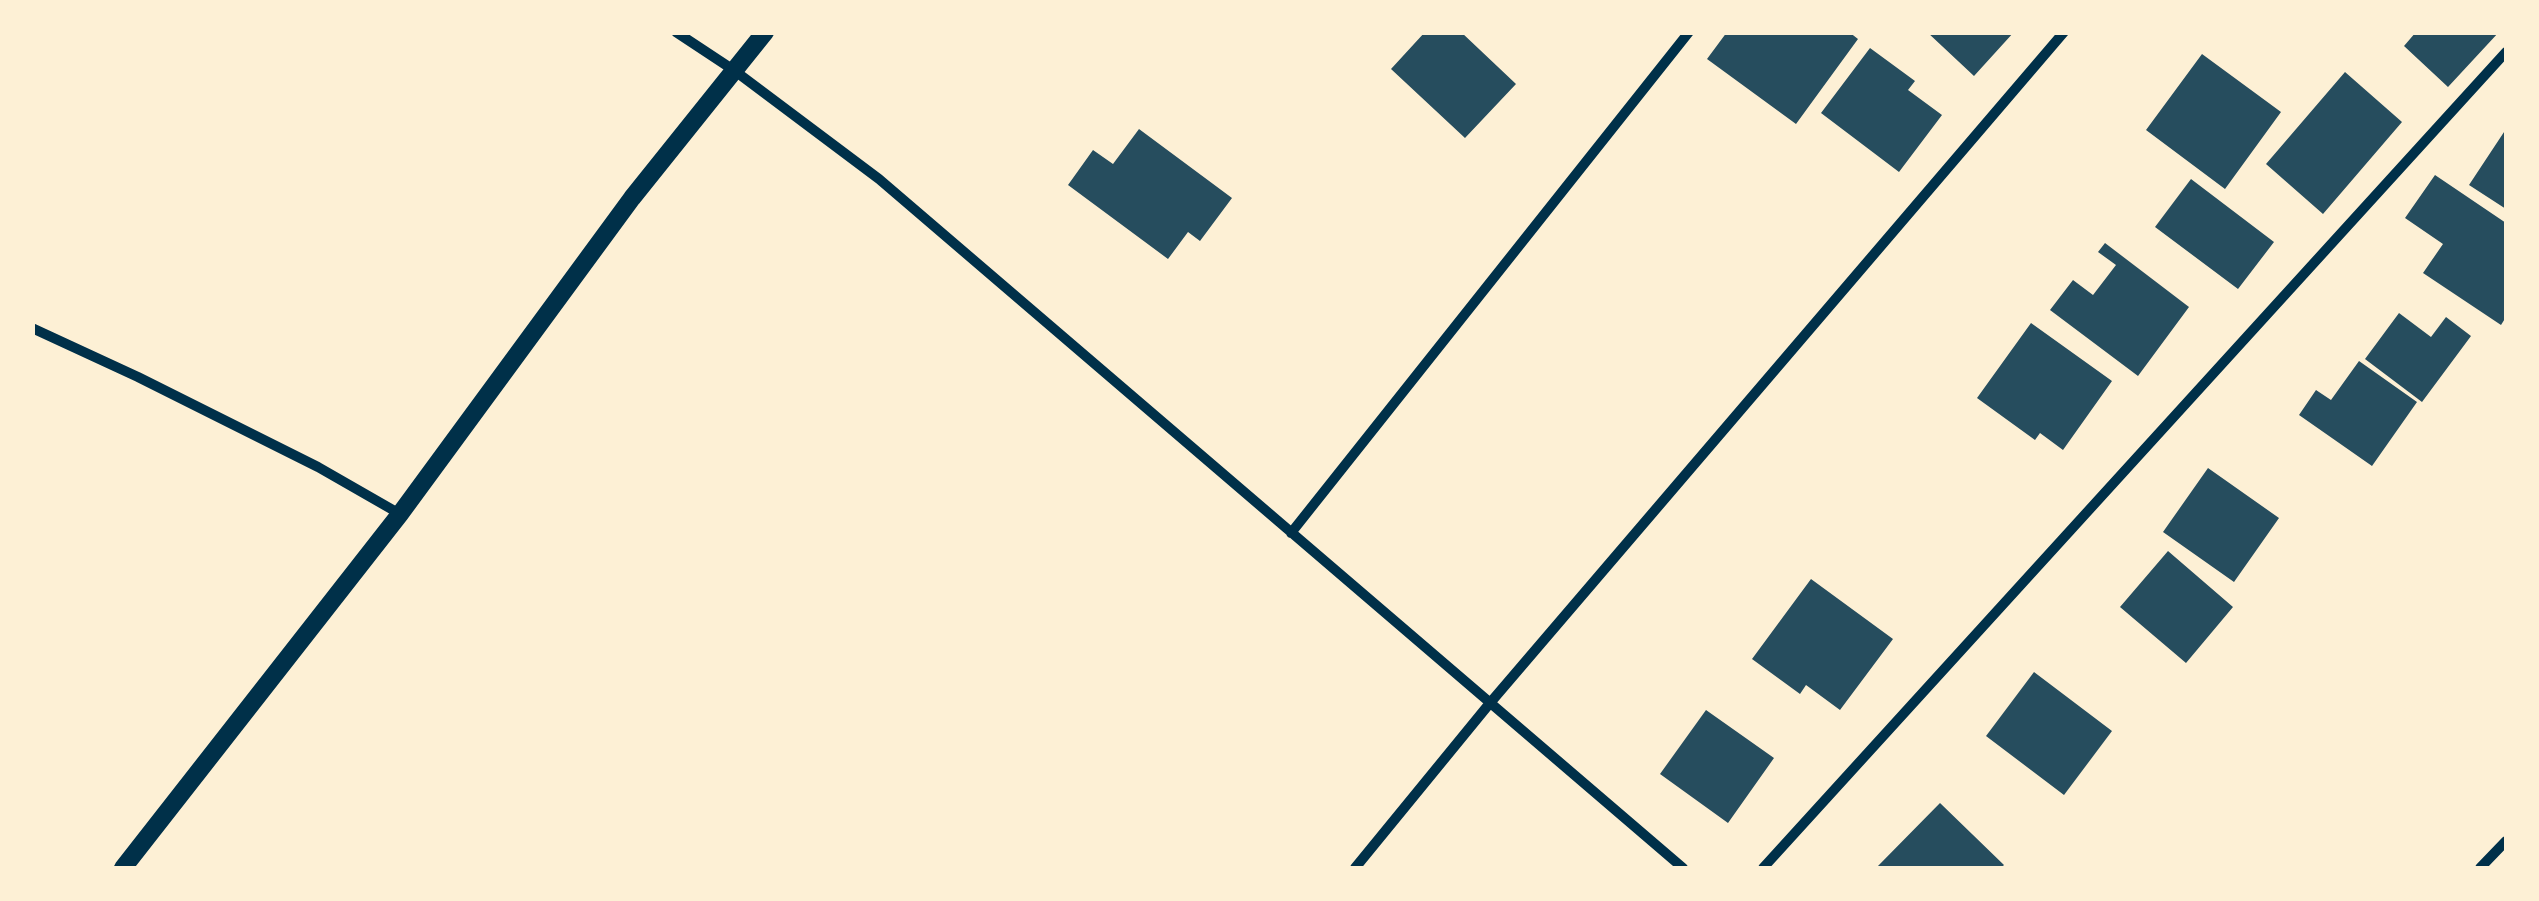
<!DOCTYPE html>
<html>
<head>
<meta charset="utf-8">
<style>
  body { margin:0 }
  #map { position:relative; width:2539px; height:901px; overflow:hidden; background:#fdf0d5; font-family:Lato,sans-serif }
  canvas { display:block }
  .frame { position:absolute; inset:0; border:35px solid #fdf0d5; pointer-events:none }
</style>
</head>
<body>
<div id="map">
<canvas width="2539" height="901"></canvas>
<div class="frame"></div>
</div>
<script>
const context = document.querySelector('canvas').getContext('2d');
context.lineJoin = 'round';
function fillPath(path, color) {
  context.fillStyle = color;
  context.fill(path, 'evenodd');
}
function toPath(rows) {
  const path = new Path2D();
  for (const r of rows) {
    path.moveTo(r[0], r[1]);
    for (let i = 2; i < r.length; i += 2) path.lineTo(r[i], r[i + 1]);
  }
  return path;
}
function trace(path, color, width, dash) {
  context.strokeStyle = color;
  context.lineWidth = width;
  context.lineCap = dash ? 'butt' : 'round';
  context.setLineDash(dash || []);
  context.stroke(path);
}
fillPath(toPath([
  [1425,32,1461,32,1516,84,1465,138,1391,69],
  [1727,32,1849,32,1858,39,1796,124,1707,59],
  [1927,32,2014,32,1974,76],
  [2416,32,2499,32,2448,87,2404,46],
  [1870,48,1915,81,1908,90,1942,115,1899,172,1821,113],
  [2202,54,2281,112,2225,189,2146,130],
  [2345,72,2402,122,2323,214,2266,164],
  [1139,129,1232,198,1200,241,1188,232,1168,259,1068,185,1093,150,1113,164],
  [2506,129,2506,209,2469,185],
  [2435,175,2506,223,2506,317,2501,325,2423,273,2443,244,2405,218],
  [2191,179,2274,242,2238,289,2155,227],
  [2105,243,2189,307,2138,376,2050,310,2073,280,2093,295,2116,265,2098,252],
  [2399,313,2431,337,2446,317,2471,336,2422,402,2365,359],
  [2031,323,2112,381,2063,450,2040,433,2035,440,1977,398],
  [2359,361,2417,402,2372,466,2299,415,2316,390,2331,400],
  [2208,468,2279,518,2234,582,2163,532],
  [2168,551,2233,607,2186,663,2120,607],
  [1811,579,1893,639,1840,710,1806,685,1800,694,1752,659],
  [2034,672,2112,731,2064,795,1986,736],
  [1706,710,1774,758,1728,823,1660,774],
  [1940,803,2004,865,2001,868,1876,868]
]), '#264d5e');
trace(toPath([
  [676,32,735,71,879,179,1683,868],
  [32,328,138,377,318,467,400,514],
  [1291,533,1689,32],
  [1355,868,1490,703,2064,32],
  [1763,868,2506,52],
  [2480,868,2506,841]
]), '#003049', 10);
trace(toPath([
  [123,868,400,514,632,198,765,32]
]), '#003049', 18);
</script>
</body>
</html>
